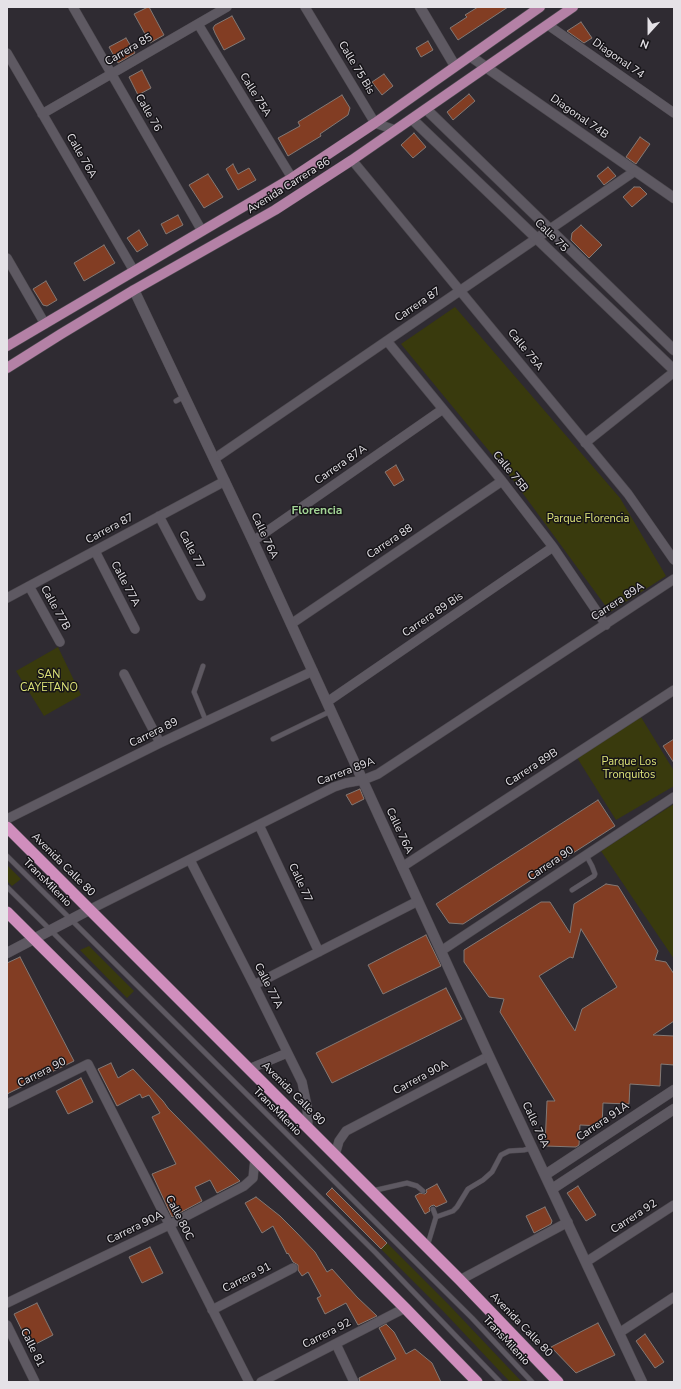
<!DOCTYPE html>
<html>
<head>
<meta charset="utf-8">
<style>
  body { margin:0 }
  #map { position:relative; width:681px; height:1389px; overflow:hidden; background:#2f2b32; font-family:"Nunito Sans",sans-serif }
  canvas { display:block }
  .frame { position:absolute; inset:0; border:8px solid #e5e2e7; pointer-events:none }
  .north { position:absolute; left:629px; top:12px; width:40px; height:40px; -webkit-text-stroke:3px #161418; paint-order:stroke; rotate:201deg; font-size:11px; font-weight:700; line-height:16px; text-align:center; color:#e5e2e7 }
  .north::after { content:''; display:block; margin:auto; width:14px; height:18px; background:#e5e2e7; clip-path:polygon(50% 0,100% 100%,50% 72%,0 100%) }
</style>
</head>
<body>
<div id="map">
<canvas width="681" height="1389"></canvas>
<div class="frame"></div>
<div class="north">N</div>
</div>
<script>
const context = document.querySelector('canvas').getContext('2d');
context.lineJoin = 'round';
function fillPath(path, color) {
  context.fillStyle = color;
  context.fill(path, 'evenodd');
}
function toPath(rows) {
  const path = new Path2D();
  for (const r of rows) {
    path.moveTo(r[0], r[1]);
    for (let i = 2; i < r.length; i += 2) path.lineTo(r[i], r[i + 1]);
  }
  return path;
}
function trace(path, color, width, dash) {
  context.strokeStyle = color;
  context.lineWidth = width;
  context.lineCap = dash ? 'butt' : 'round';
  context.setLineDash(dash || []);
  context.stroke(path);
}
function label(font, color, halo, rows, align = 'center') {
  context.font = font + ' "Nunito Sans",sans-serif';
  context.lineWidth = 3;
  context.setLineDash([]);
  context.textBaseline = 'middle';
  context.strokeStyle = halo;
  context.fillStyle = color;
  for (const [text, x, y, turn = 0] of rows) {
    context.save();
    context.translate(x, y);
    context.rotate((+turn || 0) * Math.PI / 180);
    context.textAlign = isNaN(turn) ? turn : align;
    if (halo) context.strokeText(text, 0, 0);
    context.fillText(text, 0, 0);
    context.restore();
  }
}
fillPath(toPath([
  [455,307,620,498,666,576,610,612,513,480,401,344],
  [58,647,81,695,44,716,16,671],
  [641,717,674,771,674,786,616,820,576,756],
  [674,804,674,959,601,851],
  [7,865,21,879,12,886,7,881],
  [89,946,134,991,127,998,80,950],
  [387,1243,449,1305,522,1382,510,1382,444,1312,381,1249]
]), '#393a0d');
const building = toPath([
  [148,7,149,7,164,35,150,43,134,14,148,7],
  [478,7,508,7,458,40,450,28,467,17,465,15,478,7],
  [232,16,245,39,224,50,215,33,213,28,215,25,232,16],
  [581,22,592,38,584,43,567,31,581,22],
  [126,38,135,53,118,63,109,47,126,38],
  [428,41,433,50,421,57,416,48,428,41],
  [142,70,151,88,138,95,129,77,142,70],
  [384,74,393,86,382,95,372,82,384,74],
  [469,94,475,101,453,120,447,112,469,94],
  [342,95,350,108,348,115,320,134,321,136,288,156,278,138,300,126,298,122,342,95],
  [414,133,426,147,413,158,401,145,414,133],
  [640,137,650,144,636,164,626,157,640,137],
  [233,164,238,174,249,168,256,180,238,190,226,169,233,164],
  [608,167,616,176,604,185,597,176,608,167],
  [208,174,223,197,204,208,189,185,208,174],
  [634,187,640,187,647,194,632,207,623,197,634,187],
  [178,215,183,225,166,234,161,224,178,215],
  [581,225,602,245,589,258,571,240,572,233,581,225],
  [139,230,148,245,137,252,127,238,139,230],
  [104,245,115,263,84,281,74,263,104,245],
  [46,281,57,300,47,306,43,305,33,289,46,281],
  [396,465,404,480,394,486,385,472,396,465],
  [674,739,674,763,663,746,674,739],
  [360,789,364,799,352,805,346,795,360,789],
  [598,800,615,826,463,924,449,923,436,904,598,800],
  [606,884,618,886,658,951,655,960,666,962,674,974,674,1021,653,1035,674,1036,674,1065,661,1064,660,1086,630,1084,629,1104,603,1103,602,1126,580,1125,579,1145,576,1147,545,1146,547,1101,555,1101,500,1012,504,999,489,997,464,962,464,950,541,902,550,902,570,933,574,904,606,884],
  [581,929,617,987,582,1009,575,1031,539,976,570,957,573,958,581,929],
  [426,935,441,966,383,994,368,965,426,935],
  [20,957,74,1061,7,1094,7,963,20,957],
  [446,988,462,1019,332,1083,316,1053,446,988],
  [111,1063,118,1078,133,1069,163,1101,168,1108,240,1181,217,1193,210,1180,195,1187,202,1201,172,1217,152,1174,176,1164,152,1117,160,1113,149,1095,142,1098,140,1094,117,1106,98,1069,111,1063],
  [81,1078,93,1102,68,1114,56,1091,81,1078],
  [437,1184,447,1202,436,1207,434,1205,431,1206,429,1208,430,1211,425,1214,415,1196,420,1193,425,1194,427,1192,426,1190,437,1184],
  [578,1186,596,1215,586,1221,567,1193,578,1186],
  [332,1188,387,1243,381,1249,326,1194,332,1188],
  [256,1197,280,1216,296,1232,315,1252,327,1272,332,1269,357,1297,377,1316,358,1325,346,1303,325,1314,317,1298,321,1296,308,1272,302,1276,298,1270,298,1265,293,1262,288,1253,287,1254,273,1226,262,1233,245,1203,256,1197],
  [545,1207,552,1221,551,1224,534,1233,526,1216,545,1207],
  [150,1247,163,1273,142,1283,129,1257,150,1247],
  [37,1303,53,1335,30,1347,14,1314,37,1303],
  [598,1323,615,1355,576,1373,551,1347,598,1323],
  [386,1324,394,1332,406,1354,415,1349,432,1363,441,1382,360,1382,359,1378,396,1359,379,1328,386,1324],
  [645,1334,664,1362,655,1368,636,1341,645,1334]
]);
fillPath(building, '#823d23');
trace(building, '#837975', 1);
const service = toPath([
  [176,401,185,396],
  [203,666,194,692,206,721],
  [273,739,331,711],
  [7,856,472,1318,532,1382],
  [7,887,376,1253,500,1382],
  [572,890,594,876,595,874,592,866,586,855],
  [372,1191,407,1183,417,1186,423,1191],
  [436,1217,453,1211,457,1207,468,1189,483,1180,492,1172,501,1155,509,1151,524,1150,532,1148],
  [427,1247,436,1217,433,1209]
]);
const minor = toPath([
  [73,7,202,231],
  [305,7,375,123,395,130],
  [198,24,292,178],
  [548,25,674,113],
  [7,53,134,271],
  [42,114,227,7],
  [352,160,628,494,674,560],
  [7,258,45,324],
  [387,341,502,481,553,547,606,625],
  [585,443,674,372],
  [214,459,635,171],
  [159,516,201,596],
  [253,541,443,409],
  [95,551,135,629],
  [29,586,60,642],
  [7,598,225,481],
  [291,624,502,481],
  [124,674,160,743],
  [327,702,553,547],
  [7,819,160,743,313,671],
  [259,825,319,952],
  [190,860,254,985,302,1082,307,1106,308,1128],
  [402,867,674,690],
  [89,910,334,787,346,783,363,780,378,774,674,579],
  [441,951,674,797],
  [254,985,418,901],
  [249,1069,287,1053],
  [7,1104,88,1064,249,1382],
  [335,1155,339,1141,346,1131,489,1056],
  [586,1262,674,1205],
  [460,1280,568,1222],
  [7,1303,169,1225,244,1186,253,1178,255,1159],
  [212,1310,293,1268],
  [7,1325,35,1382],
  [619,1333,674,1297],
  [336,1344,354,1382],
  [261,1382,405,1308]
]);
const tertiary = toPath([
  [420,7,455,66],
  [470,56,674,198],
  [426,109,674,350],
  [412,119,674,370],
  [134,290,253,541,489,1056,642,1382],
  [7,953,89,910],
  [545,1175,674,1090],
  [552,1189,674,1109]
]);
const primary = toPath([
  [7,346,292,178,375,123,540,7],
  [7,368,61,334,134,290,275,210,352,160,573,7]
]);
const trunk = toPath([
  [7,827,460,1280,558,1382],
  [7,912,405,1308,477,1382]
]);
trace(service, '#4d494f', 5.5);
trace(minor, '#4d494f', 10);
trace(tertiary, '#4d494f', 11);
trace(primary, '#4d494f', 11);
trace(trunk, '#4d494f', 12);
trace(service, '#5e5962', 4.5);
trace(minor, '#5e5962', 9);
trace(tertiary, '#5e5962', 10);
trace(primary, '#b481a6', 10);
trace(trunk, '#d08ebd', 11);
label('11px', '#e5e2e7', '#161418', [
  ["Carrera 85",129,50,-30],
  ["Diagonal 74",618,59,35],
  ["Calle 75 Bis",356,68,59],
  ["Calle 75A",255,95,58],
  ["Calle 76",148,113,60],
  ["Diagonal 74B",579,117,35],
  ["Calle 76A",81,156,60],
  ["Avenida Carrera 86",289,186,-32],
  ["Calle 75",551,236,44],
  ["Carrera 87",418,305,-34],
  ["Calle 75A",525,350,51],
  ["Carrera 87A",341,465,-35],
  ["Calle 75B",510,472,51],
  ["Carrera 87",110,529,-28],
  ["Calle 76A",264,536,65],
  ["Carrera 88",390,542,-34],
  ["Calle 77",191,550,62],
  ["Calle 77A",125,584,62],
  ["Carrera 89A",618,602,-33],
  ["Calle 77B",55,608,61],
  ["Carrera 89 Bis",433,615,-34],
  ["Carrera 89",154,733,-26],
  ["Carrera 89B",532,768,-33],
  ["Carrera 89A",346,772,-21],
  ["Calle 76A",399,831,65],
  ["Carrera 90",551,864,-34],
  ["Avenida Calle 80",63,865,45],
  ["TransMilenio",47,883,45],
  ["Calle 77",300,883,65],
  ["Calle 77A",268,986,63],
  ["Carrera 90",42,1073,-27],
  ["Carrera 90A",421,1078,-28],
  ["Avenida Calle 80",293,1094,45],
  ["TransMilenio",277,1112,45],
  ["Carrera 91A",603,1122,-34],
  ["Calle 76A",535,1125,65],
  ["Carrera 92",634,1217,-33],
  ["Calle 80C",179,1218,63],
  ["Carrera 90A",135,1228,-26],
  ["Carrera 91",247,1278,-27],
  ["Avenida Calle 80",521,1325,46],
  ["Carrera 92",327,1334,-27],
  ["TransMilenio",506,1341,47],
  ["Calle 81",32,1348,64]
]);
label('11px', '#dfe578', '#161418', [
  ["Parque Florencia",588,519],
  ["SAN",49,675],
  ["CAYETANO",49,688],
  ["Parque Los",629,762],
  ["Tronquitos",629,775]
]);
label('bold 12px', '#a2d495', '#161418', [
  ["Florencia",317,511]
]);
</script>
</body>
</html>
